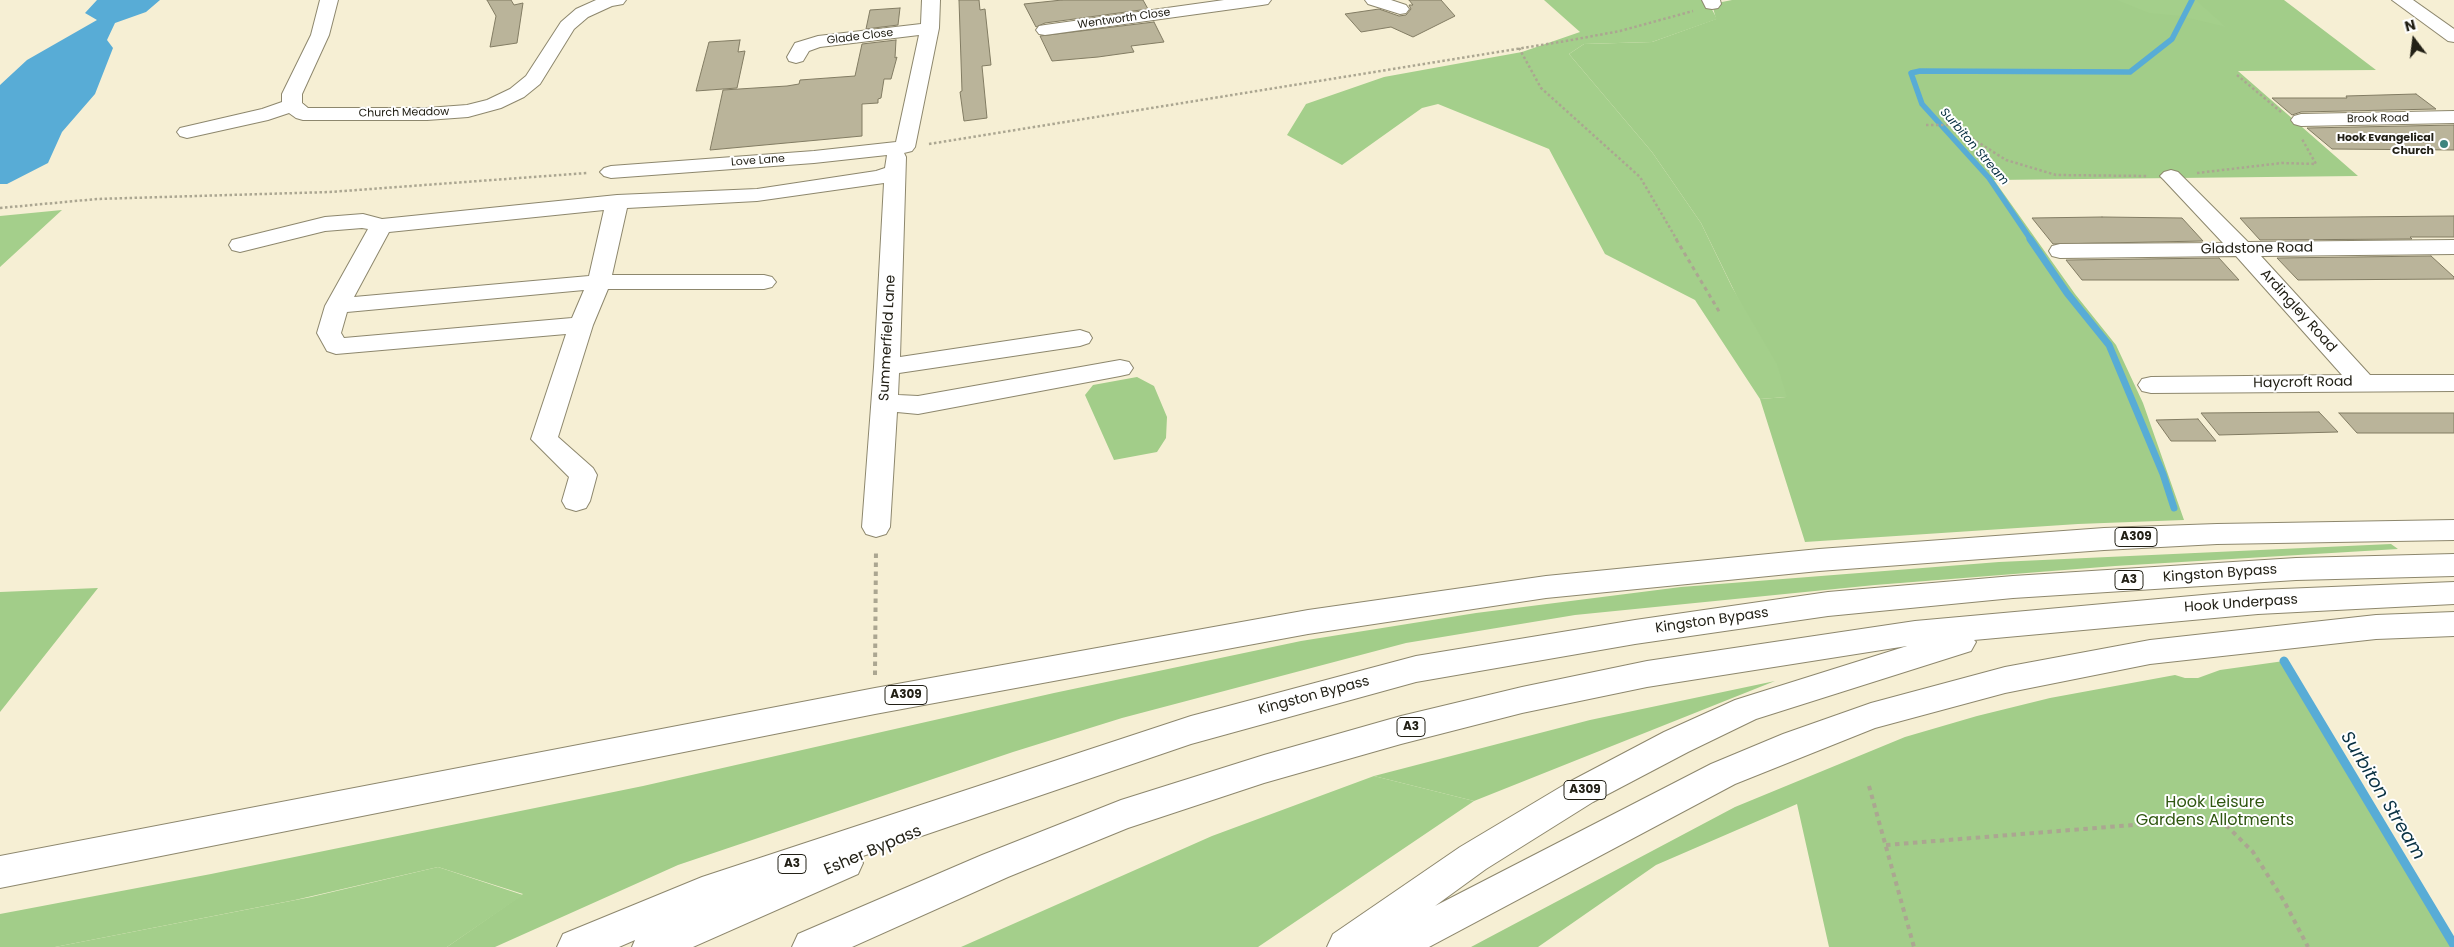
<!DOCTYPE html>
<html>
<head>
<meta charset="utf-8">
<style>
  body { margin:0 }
  #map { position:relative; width:2454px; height:947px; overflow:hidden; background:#f6efd4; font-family:Poppins,sans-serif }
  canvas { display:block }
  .north { position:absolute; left:2389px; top:15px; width:50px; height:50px; -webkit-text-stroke:4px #fff; paint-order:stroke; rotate:345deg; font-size:14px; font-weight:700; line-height:20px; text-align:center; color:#222016 }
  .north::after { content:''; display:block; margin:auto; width:18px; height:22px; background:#222016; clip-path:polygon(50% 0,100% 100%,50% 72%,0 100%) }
</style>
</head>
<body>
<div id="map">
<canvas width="2454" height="947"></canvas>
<div class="north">N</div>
</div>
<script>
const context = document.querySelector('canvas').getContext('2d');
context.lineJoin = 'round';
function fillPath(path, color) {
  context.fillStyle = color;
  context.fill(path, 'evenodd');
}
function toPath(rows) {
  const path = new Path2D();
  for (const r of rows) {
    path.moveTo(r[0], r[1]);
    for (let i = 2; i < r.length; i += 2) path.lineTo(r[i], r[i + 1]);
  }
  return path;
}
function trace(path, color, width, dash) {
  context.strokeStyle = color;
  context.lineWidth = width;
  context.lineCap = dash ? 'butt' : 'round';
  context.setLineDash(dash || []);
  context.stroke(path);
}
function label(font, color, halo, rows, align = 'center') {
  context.font = font + ' Poppins,sans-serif';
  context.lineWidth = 4;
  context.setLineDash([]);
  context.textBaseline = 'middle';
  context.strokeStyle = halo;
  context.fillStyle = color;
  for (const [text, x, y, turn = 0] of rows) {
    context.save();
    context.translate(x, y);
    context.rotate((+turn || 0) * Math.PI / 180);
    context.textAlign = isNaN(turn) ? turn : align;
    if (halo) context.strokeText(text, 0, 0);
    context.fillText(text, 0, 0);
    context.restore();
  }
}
fillPath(toPath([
  [1732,0,2284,0,2376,70,2238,71,2358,176,1994,180,2075,294,2116,345,2143,403,2184,520,2078,524,1805,542,1760,399,1786,397,1701,223,1652,152,1569,54,1584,44,1652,42,1716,19,1712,4],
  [1137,377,1154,386,1167,417,1166,438,1157,452,1114,460,1085,395,1093,385],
  [2391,544,2398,549,2115,566,1875,585,1575,615,1406,643,1122,718,1013,752,678,865,495,947,447,947,523,894,438,867,295,900,55,947,0,947,0,914,211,874,643,786,1054,693,1301,641,1476,613,1681,587,1999,562],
  [98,588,0,712,0,592],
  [2284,661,2454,947,1829,947,1797,804,1656,865,1538,947,1471,947,1735,807,1905,737,1977,716,2050,698,2175,675,2185,678,2198,678,2220,670],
  [1775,681,1474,801,1374,776,1590,720]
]), '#a2cd89');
fillPath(toPath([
  [1544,0,1707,0,1717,19,1652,42,1584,44,1569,54,1652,152,1701,223,1732,287,1777,364,1787,397,1760,399,1695,300,1605,254,1549,149,1438,104,1422,108,1342,165,1287,135,1306,104,1384,77,1522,52,1580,32],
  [2117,0,2196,0,2226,27,2181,16,2149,13],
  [62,210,0,267,0,216],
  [1374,776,1474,801,1258,947,961,947,1212,836],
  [438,867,523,895,447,947,55,947,311,897]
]), '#a4cf8b');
fillPath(toPath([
  [97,0,160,0,146,12,115,23,107,40,113,48,95,94,62,132,48,163,7,184,0,184,0,85,27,60,97,20,85,13]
]), '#58acd6');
trace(toPath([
  [2031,240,1989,178,1922,104,1911,73,1920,71,2130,72,2172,39,2192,0]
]), '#58acd6', 5.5);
trace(toPath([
  [2030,239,2067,293,2109,345,2163,474,2174,508]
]), '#58acd6', 7);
trace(toPath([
  [2284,661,2454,945]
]), '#58acd6', 9);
const building = toPath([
  [487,0,511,0,514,5,523,3,517,43,490,47,496,16,487,0],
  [959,0,979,0,980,10,985,9,991,65,982,66,987,118,964,121,960,92,962,91,959,0],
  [1062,0,1143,0,1148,9,1045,23,1036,27,1024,4,1062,0],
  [1409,0,1441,0,1455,16,1413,37,1391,27,1361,32,1345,14,1379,9,1399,16,1406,15,1411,9,1409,5,1413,5,1409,0],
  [900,8,898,25,866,29,870,10,900,8],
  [1154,22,1164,42,1131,46,1134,52,1098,57,1052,61,1040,36,1154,22],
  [740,40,738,52,745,51,737,88,696,91,709,42,740,40],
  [896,40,895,58,897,57,891,79,884,79,881,98,878,99,878,103,862,104,862,136,710,150,723,90,787,86,799,84,800,80,855,76,862,44,896,40],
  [2416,94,2436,109,2301,112,2292,115,2272,98,2347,98,2346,96,2416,94],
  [2454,125,2454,150,2332,149,2307,128,2454,125],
  [2454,216,2454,237,2410,237,2412,239,2260,240,2240,218,2454,216],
  [2102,217,2182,218,2203,241,2053,244,2032,218,2102,217],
  [2431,256,2454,277,2454,279,2298,280,2277,258,2431,256],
  [2219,258,2239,280,2082,280,2066,260,2219,258],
  [2319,412,2338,432,2219,435,2201,413,2319,412],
  [2339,413,2454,413,2454,433,2357,433,2339,413],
  [2198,419,2216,441,2171,441,2156,420,2198,419]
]);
fillPath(building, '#bab49a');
trace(building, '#827c63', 1);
const minor = toPath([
  [320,0,338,0,329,35,302,94,302,103,308,108,427,108,467,105,487,100,510,89,526,76,561,22,576,9,596,0,626,0,623,4,612,6,588,17,574,29,540,84,524,97,501,108,468,117,427,120,303,120,296,118,289,113,268,120,187,138,180,136,177,132,180,128,262,109,282,102,282,94,311,35,320,0],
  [922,0,940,0,939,28,915,147,912,151,904,153,906,157,900,357,1080,330,1089,333,1092,338,1089,343,1080,346,899,373,898,395,918,396,1120,360,1129,362,1133,368,1129,374,1120,376,918,414,897,412,890,527,886,534,876,537,866,534,862,527,874,367,884,183,757,201,627,208,612,275,764,275,772,277,776,282,772,287,764,289,608,289,593,325,558,437,593,468,597,475,590,501,586,508,576,511,566,508,562,501,569,477,531,439,566,334,336,354,327,351,317,333,325,306,368,229,362,228,325,231,240,252,232,250,229,245,232,240,325,217,363,214,382,219,617,195,757,189,876,171,885,168,887,155,814,163,611,178,604,176,600,172,604,168,611,166,814,151,896,142,919,35,820,47,809,51,803,61,796,63,789,61,787,57,795,43,818,36,921,24,922,0],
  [604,210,589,276,354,297,389,232,604,210],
  [584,290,572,318,344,338,341,333,347,312,584,290],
  [1224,0,1271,0,1268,4,1262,5,1045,35,1039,34,1036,30,1039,26,1045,25,1224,0],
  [1365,0,1391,0,1406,5,1409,9,1406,13,1400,14,1368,4,1365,0],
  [1702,0,1720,0,1721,4,1718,8,1712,9,1706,8,1702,0],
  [2454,111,2454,123,2301,126,2294,124,2291,120,2294,116,2301,114,2454,111],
  [2171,170,2178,172,2248,242,2454,240,2454,254,2261,256,2370,375,2454,375,2454,391,2151,393,2142,391,2138,385,2142,379,2151,377,2342,375,2236,256,2060,258,2052,256,2049,251,2052,246,2060,244,2223,243,2164,180,2160,176,2164,172,2171,170]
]);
const major = toPath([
  [2392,0,2413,0,2454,29,2454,42,2448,41,2392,0]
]);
const highway = toPath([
  [2454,520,2454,540,2217,544,2104,550,1819,571,1546,598,1308,634,875,714,0,888,0,856,875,688,1308,610,1546,576,1819,549,2104,528,2217,524,2454,520],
  [2454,554,2454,576,2296,580,2013,598,1828,616,1635,644,1416,682,1191,744,860,857,863,863,858,874,693,947,632,947,635,940,619,947,557,947,563,934,702,877,1191,716,1416,656,1635,620,1828,592,2013,576,2296,558,2454,554],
  [2454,582,2454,604,2258,614,1974,640,1976,642,1971,651,1756,719,1688,752,1593,802,1486,869,1435,906,1711,764,1783,734,1871,703,2005,667,2150,640,2376,615,2454,612,2454,636,2376,639,2150,664,2005,693,1875,728,1735,784,1429,947,1327,947,1333,934,1460,847,1569,782,1664,732,1735,700,1907,646,1647,687,1522,713,1401,744,1264,783,1128,828,1008,877,852,947,792,947,798,934,982,855,1121,800,1264,755,1401,716,1522,687,1647,661,1915,621,2258,590,2454,582]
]);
trace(minor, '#8d876d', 2);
trace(major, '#8d876d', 2);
trace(highway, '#8d876d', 2);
trace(toPath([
  [1519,48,1541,88,1640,177,1677,240],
  [2237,75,2281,112],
  [1926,125,1951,125,2006,160,2056,175,2148,176],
  [929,144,1566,41,1620,31,1693,11],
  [2197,173,2282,163,2316,164,2302,139],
  [0,208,97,199,330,192,587,173]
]), '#aba691', 2.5, [2.5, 2.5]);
trace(toPath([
  [1676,239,1720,313]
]), '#aba691', 3, [4, 4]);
trace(toPath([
  [875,675,876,549],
  [1869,786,1914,947],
  [1886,845,2207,819,2228,827,2253,852,2284,901,2308,947]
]), '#aba691', 4, [4.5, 4.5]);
fillPath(minor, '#fff');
fillPath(major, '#fff');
fillPath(highway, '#fff');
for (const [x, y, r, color] of [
  [2444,144,5,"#3d847f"]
]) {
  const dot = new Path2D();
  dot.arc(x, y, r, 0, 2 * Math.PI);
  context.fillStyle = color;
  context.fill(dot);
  trace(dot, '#fff', 2);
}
label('11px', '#222016', '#fff', [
  ["Wentworth Close",1124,19,-8],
  ["Glade Close",860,37,-7],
  ["Church Meadow",404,113,-1],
  ["Brook Road",2378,119,-1],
  ["Love Lane",758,161,-4]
]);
label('bold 11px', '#222016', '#fff', [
  ["Hook Evangelical",2434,138],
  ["Church",2434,151]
], 'right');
label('italic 12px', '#093142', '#fff', [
  ["Surbiton Stream",1974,147,49]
]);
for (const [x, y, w] of [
  [2136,537,42],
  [2129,580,28],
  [906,695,42],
  [1411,727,28],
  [1585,790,42],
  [792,864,28]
]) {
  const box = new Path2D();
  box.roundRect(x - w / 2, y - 9.5, w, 19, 4);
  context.fillStyle = '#fff';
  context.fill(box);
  trace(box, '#222016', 1);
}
label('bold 12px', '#222016', null, [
  ["A309",2136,537],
  ["A3",2129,580],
  ["A309",906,695],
  ["A3",1411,727],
  ["A309",1585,790],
  ["A3",792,864]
]);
label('14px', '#222016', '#fff', [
  ["Gladstone Road",2257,249,-1],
  ["Ardingley Road",2298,311,48],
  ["Summerfield Lane",888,338,-87],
  ["Haycroft Road",2303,383,-1],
  ["Kingston Bypass",2220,574,-4],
  ["Hook Underpass",2241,604,-4],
  ["Kingston Bypass",1712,621,-8],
  ["Kingston Bypass",1314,696,-15]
]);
label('16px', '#305711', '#fff', [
  ["Hook Leisure",2215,803],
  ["Gardens Allotments",2215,821]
]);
label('16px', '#222016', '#fff', [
  ["Esher Bypass",873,851,-23]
]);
label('italic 18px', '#093142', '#fff', [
  ["Surbiton Stream",2382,796,59]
]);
</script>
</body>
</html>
